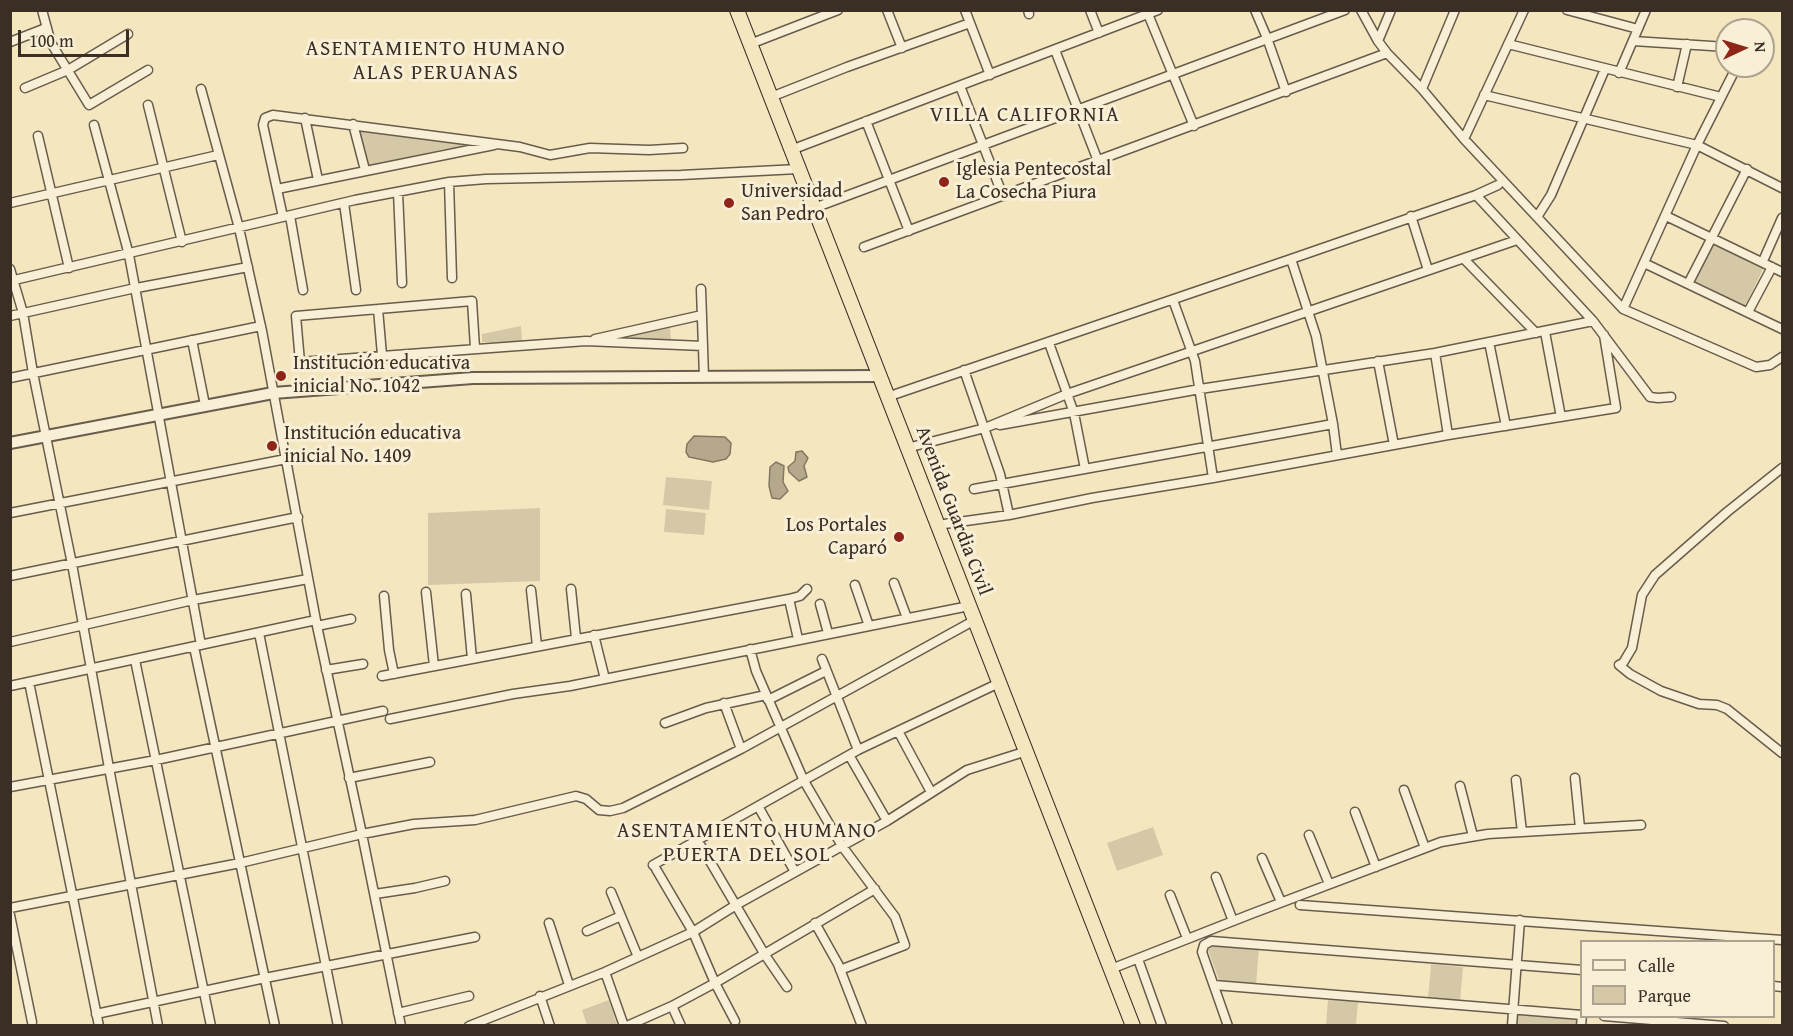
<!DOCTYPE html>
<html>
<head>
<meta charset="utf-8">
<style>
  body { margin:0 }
  #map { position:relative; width:1793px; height:1036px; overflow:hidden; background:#f4e7c0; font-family:"Gentium Book Plus",serif }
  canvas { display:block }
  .frame { position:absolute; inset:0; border:12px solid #3a2e25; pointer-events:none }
  .legend { position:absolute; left:1580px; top:940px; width:195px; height:78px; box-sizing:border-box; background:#f8efd6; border:2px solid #aca28f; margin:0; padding:8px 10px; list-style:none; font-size:18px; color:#3a2e25 }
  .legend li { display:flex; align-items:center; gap:12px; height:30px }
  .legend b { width:30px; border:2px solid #aca28f }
  .north { position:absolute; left:1715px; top:18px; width:60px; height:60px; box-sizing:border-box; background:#f8efd6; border:2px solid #aca28f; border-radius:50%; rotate:86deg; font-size:16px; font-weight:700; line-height:24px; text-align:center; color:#3a2e25 }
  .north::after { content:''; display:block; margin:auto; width:21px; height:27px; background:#8f2418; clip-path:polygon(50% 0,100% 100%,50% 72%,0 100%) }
  .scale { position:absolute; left:18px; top:30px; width:111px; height:27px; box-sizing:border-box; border:3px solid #3a2e25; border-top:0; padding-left:8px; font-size:18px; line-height:21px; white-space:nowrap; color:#3a2e25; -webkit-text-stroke:4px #f8efd6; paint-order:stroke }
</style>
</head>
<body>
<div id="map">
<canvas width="1793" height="1036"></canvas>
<div class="frame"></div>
<ul class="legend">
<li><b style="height:8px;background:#f8efd6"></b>Calle</li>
<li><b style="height:16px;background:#d4c8a6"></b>Parque</li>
</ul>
<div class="north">N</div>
<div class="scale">100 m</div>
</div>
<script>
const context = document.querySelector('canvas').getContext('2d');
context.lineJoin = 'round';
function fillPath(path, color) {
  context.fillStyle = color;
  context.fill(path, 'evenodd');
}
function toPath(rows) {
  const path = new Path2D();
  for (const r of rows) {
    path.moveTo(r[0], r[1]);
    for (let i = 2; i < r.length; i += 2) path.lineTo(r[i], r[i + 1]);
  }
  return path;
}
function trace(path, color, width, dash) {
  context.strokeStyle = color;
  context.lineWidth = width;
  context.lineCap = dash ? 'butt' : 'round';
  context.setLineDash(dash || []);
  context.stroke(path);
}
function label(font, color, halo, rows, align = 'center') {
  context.font = font + ' "Gentium Book Plus",serif';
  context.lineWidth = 6;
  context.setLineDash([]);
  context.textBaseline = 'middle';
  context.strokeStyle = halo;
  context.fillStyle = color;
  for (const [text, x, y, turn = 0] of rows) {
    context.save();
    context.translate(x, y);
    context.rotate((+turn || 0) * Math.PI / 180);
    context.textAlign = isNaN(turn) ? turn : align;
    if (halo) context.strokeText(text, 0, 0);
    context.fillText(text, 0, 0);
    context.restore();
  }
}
fillPath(toPath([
  [357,128,476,145,476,147,444,149,367,167],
  [1712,241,1764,267,1745,306,1693,280],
  [521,326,522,342,482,342,482,334],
  [670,326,671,340,605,339],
  [666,477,712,481,709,510,663,505],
  [540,508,540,581,428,585,428,513],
  [666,509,706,513,704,535,664,532],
  [1153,827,1163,855,1117,871,1107,843],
  [1214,944,1259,947,1256,986,1220,983,1208,950],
  [1431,964,1463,967,1460,1001,1428,999],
  [609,1000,617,1025,587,1025,582,1010],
  [1328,1000,1358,1002,1356,1025,1326,1025],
  [1516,1013,1578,1019,1577,1025,1515,1026]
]), '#d4c8a6');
const water = toPath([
  [694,436,725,437,731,443,730,454,726,459,713,462,689,457,686,452,687,444,694,436],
  [802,451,808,458,804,466,807,477,799,481,789,472,788,467,795,461,796,452,802,451],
  [776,462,784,466,783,482,788,491,780,499,772,498,769,486,770,467,776,462]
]);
fillPath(water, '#b5a88b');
trace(water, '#847762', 1.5);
const minor = toPath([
  [42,10,51,43,89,105,148,70],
  [887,10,902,48],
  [965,10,990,75],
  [1028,10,1029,14],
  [1090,10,1099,33],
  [1255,10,1267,38,1286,92],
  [1361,10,1378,41,1387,53,1422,89,1464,139,1623,309,1756,367,1770,365,1782,357],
  [1567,10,1638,29],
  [1148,14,1194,126],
  [1378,41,1391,10],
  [1633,41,1727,47],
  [10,42,46,28],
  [750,44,838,10],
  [1508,44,1721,97],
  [1055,50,1098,161],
  [1619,73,1646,10],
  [960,86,1003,196],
  [1677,87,1687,44],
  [25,88,68,70,128,34],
  [201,89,239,228,262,331,317,626,362,834,401,1026],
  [1422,89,1455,10],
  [1484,95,1697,145,1782,188],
  [771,97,847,67,970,23],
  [148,105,182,242],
  [305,118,318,180],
  [866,121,909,231],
  [353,124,365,170],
  [94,125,129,255,201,645],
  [38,136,69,268],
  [1464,139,1524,10],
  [791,150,1158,10],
  [449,182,452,278],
  [277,189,494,145],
  [398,192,402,283],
  [1476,195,1593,321,1650,397,1658,398,1671,397],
  [10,203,218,155],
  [344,203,356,290],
  [814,208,1345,10],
  [290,216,303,290],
  [1411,216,1428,270],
  [1666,216,1782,272],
  [283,217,263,125,265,118,273,115,520,147,550,155,590,148,649,150,683,148],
  [1537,217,1551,195,1605,69],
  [864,247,1387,53],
  [1291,259,1316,336,1333,424,1337,455],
  [1464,259,1536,333],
  [1763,261,1782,218],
  [1644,263,1782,329],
  [10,269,23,313,33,373,72,564,109,768,158,1026],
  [10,281,355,200,449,182,486,179,681,175,798,169],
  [1688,284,1747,169],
  [701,289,704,377],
  [1173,300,1195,361,1213,478],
  [378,309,382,355],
  [1623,309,1697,145,1737,66],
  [1748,312,1772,267],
  [10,316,131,289,248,267],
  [1545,332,1561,417],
  [595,339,702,315],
  [192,340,205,405],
  [1489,342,1506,426],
  [1049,343,1074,413,1085,469],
  [475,348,472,301,296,316,300,362,586,341,703,346],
  [1435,353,1448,435],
  [1378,361,1394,445],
  [964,370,1000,474,1009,515],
  [10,378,261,326],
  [887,397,1291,259,1476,195,1498,185],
  [1000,425,1200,389,1435,353,1593,321],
  [907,448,985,428,1067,394,1517,240],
  [1782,468,1727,512,1655,575,1642,595,1632,648,1623,663,1619,665,1630,674,1661,691,1699,704,1717,705,1727,709,1782,753],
  [974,489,1333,424],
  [10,513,286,459],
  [937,525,1009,515,1092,498,1213,478,1448,435,1616,408,1604,335],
  [10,576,298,517],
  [894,583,907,618],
  [855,585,869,626],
  [571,589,576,638],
  [531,590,537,646],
  [426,592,434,666],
  [466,594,472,659],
  [384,596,389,650,394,674],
  [820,604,828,633],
  [317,626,351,619],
  [259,633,338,1026],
  [594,635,605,679],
  [798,639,789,599,800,596,807,589],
  [10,642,193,600,308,579],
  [194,647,275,1026],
  [750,649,756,671,804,781,842,846,895,917,905,945,840,970],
  [822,659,858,750],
  [135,660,211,1026],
  [326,670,363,664],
  [382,676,789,599],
  [29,682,99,1026],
  [10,686,316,620],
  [768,700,826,671],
  [724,703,741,749],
  [390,719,513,694,570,686,969,606],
  [665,723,706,708,766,695],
  [898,731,931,792],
  [849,755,887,821],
  [349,778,430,762],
  [1575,778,1580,828],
  [1516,780,1522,832],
  [1460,786,1473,836],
  [10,787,156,760,383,711],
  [1404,790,1425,848],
  [758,806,795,872],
  [1355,812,1376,867],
  [1309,835,1329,884],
  [701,846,765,955,787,987],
  [1262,858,1281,902],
  [653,865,858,750,999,683],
  [656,869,693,932,715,983,735,1021],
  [1216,877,1233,921],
  [611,892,638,957],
  [375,894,415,888,445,881],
  [1170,895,1187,938],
  [1300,905,1782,940],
  [10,908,240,863,362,834,414,824,475,820,576,796,586,799,599,810,610,811,623,808,741,749,975,620],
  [10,915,32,1022],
  [549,923,569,985],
  [815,923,838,964,862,1026],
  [587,931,621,916],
  [1138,959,1162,1026],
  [1111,969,1251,914,1441,842,1488,834,1641,825],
  [605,972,624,1026],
  [1214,985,1582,1015],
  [1774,986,1782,987],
  [540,996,550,1026],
  [672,1006,681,1026],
  [398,1013,469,996],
  [96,1014,265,978,475,937],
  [1604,1016,1724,1026],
  [469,1026,605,972,693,932,736,905,887,821,967,770,1027,751],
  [627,1026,672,1006,715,983,875,889],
  [1228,1026,1202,952,1204,945,1211,941,1582,970],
  [1512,1026,1520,920],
  [1581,1026,1582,1015]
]);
const tertiary = toPath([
  [10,443,273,393,473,378,879,376]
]);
const trunk = toPath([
  [737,10,1133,1026]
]);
trace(minor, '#685c4c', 11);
trace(tertiary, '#685c4c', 14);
trace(trunk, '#3a2e25', 16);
trace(minor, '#f8efd6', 8);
trace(tertiary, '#f8efd6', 10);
trace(trunk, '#f4e7c0', 14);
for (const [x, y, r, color] of [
  [944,182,6,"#8f2418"],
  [729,203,6,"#8f2418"],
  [281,376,6,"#8f2418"],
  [272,446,6,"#8f2418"],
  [899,537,6,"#8f2418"]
]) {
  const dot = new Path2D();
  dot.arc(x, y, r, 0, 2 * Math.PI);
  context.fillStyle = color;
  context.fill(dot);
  trace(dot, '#f8efd6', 2);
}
label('20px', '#3a2e25', '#f8efd6', [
  ["Iglesia Pentecostal",956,170],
  ["La Cosecha Piura",956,193],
  ["Universidad",741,192],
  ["San Pedro",741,215],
  ["Institución educativa",293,364],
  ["inicial No. 1042",293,387],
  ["Institución educativa",284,434],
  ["inicial No. 1409",284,457],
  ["Los Portales",887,526,"right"],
  ["Caparó",887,549,"right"]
], 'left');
label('20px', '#3a2e25', '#f8efd6', [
  ["Avenida Guardia Civil",953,511,69]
]);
context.letterSpacing = '1.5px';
label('21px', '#3a2e25', '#f8efd6', [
  ["ASENTAMIENTO HUMANO",436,50],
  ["ALAS PERUANAS",436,74],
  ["VILLA CALIFORNIA",1025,116],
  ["ASENTAMIENTO HUMANO",747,832],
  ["PUERTA DEL SOL",747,856]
]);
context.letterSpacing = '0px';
</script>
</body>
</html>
